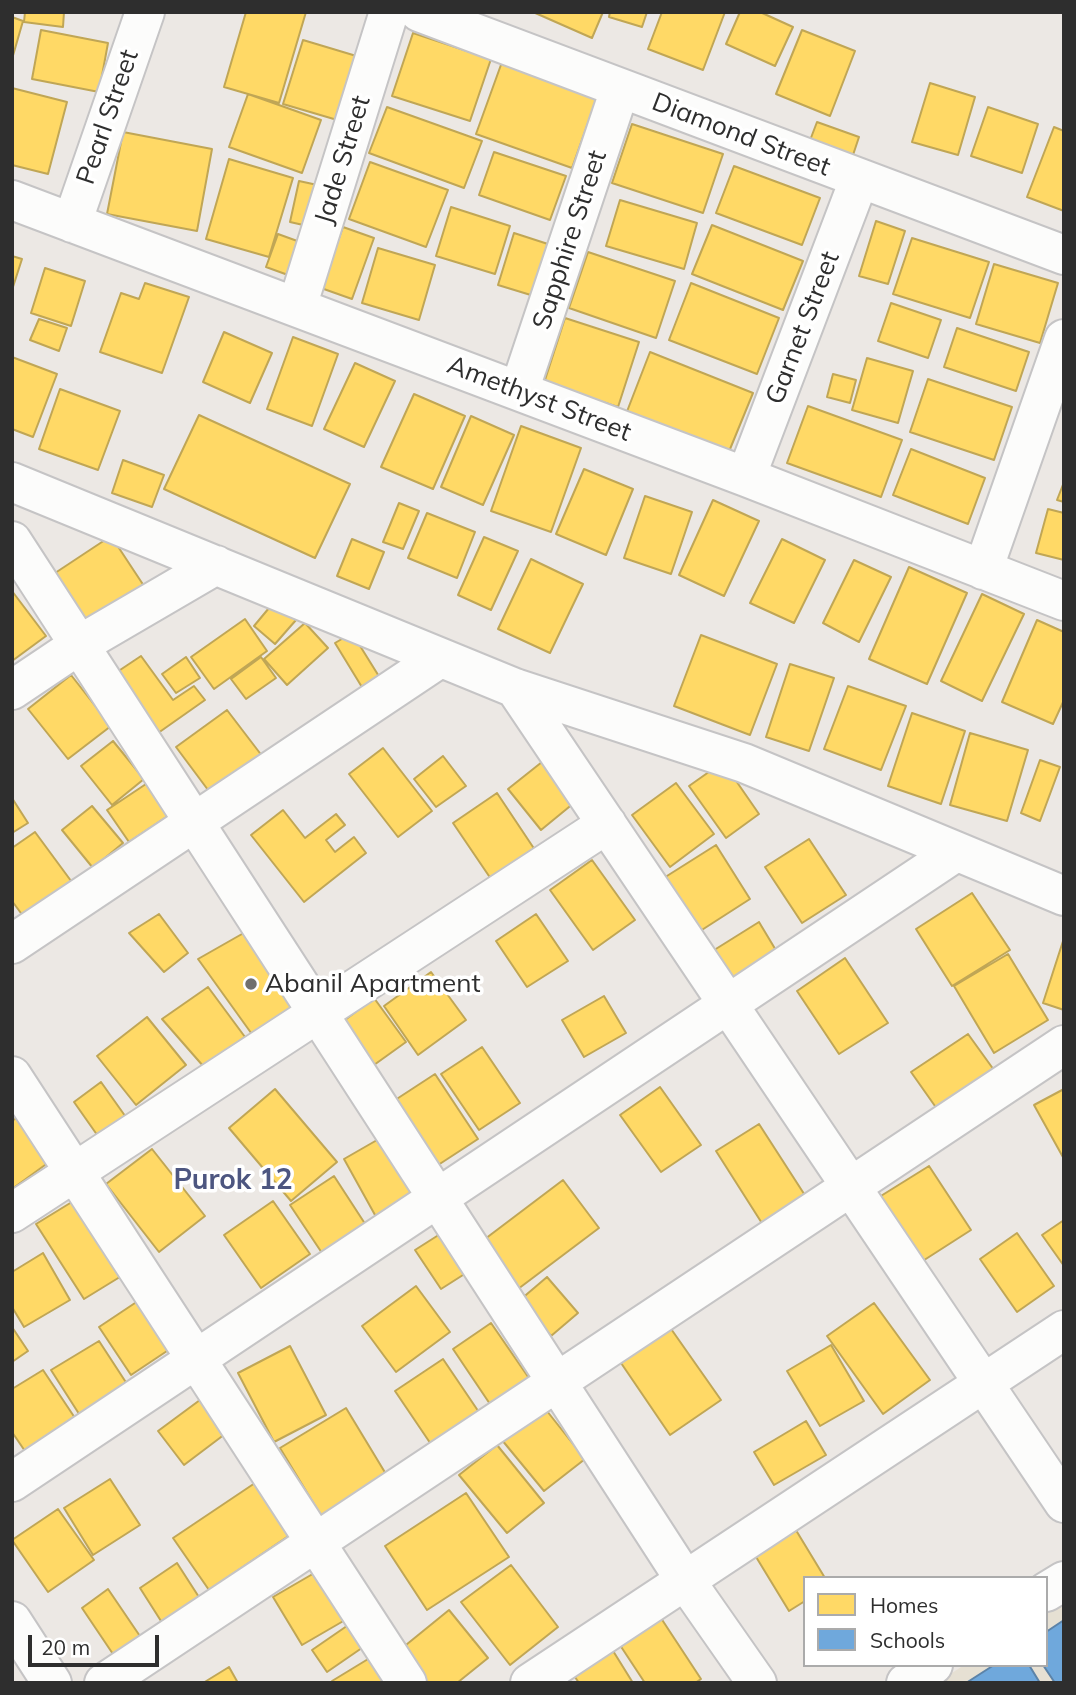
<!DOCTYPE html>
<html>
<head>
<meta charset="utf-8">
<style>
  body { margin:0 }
  #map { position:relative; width:1076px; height:1695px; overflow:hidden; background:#ece8e4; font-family:Mulish,sans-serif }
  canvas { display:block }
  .frame { position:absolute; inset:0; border:14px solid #2e2e2e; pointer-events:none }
  .legend { position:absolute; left:803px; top:1576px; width:245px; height:91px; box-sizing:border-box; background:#fff; border:2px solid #ababab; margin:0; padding:9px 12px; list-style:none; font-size:21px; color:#2e2e2e }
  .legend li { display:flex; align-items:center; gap:14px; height:35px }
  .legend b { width:35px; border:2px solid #ababab }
  .scale { position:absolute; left:28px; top:1635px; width:131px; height:32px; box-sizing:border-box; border:4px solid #2e2e2e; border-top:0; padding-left:9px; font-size:21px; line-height:24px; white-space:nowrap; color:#2e2e2e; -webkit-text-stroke:5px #fff; paint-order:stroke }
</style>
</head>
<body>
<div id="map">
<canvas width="1076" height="1695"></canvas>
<div class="frame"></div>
<ul class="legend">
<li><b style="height:19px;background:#ffd966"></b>Homes</li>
<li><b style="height:19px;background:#6fa8dc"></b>Schools</li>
</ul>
<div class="scale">20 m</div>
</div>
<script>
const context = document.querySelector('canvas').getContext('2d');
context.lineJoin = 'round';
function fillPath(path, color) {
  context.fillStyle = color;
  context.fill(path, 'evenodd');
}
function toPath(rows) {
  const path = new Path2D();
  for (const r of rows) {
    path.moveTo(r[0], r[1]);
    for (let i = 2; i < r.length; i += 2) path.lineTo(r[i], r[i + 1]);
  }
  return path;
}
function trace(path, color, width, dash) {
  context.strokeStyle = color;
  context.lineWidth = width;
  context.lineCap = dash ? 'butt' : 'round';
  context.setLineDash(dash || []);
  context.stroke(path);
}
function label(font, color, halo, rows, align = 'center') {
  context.font = font + ' Mulish,sans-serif';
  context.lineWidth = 7;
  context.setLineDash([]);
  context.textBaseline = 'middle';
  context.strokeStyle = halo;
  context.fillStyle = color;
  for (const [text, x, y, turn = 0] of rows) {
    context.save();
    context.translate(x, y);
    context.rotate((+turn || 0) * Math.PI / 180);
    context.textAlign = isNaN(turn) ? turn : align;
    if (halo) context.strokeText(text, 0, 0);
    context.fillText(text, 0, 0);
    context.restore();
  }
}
fillPath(toPath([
  [1064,1600,1064,1683,937,1683,964,1665,1046,1665,1046,1611]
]), '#e6e0d3');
const homes = toPath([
  [25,12,64,12,63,27,24,22,25,12],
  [246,12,306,12,279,103,224,87,246,12],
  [533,12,603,12,592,38,533,12],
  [610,12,647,12,642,27,609,17,610,12],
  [662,12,725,12,703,70,648,49,662,12],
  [740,12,760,12,793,27,775,66,726,44,740,12],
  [12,17,23,21,12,59,12,17],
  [41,30,108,43,99,92,32,79,41,30],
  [802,30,855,51,830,116,776,94,802,30],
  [413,33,491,59,470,121,392,96,413,33],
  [303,40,363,58,344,122,283,104,303,40],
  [502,62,598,95,572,168,476,134,502,62],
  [930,83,975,97,958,155,912,142,930,83],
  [12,88,67,102,48,174,12,165,12,88],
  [248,94,321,120,302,173,229,147,248,94],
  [387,107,482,141,464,188,369,153,387,107],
  [988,107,1038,124,1022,173,971,156,988,107],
  [817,122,859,137,852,158,809,143,817,122],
  [632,124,723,154,703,213,612,183,632,124],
  [1054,127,1064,131,1064,211,1027,197,1054,127],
  [123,132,212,149,197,231,107,214,123,132],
  [494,152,566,176,550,220,479,195,494,152],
  [229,159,293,178,269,257,206,239,229,159],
  [370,162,448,190,426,247,349,219,370,162],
  [734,166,820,198,802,245,716,213,734,166],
  [299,181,322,186,312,227,290,222,299,181],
  [620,200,697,223,684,269,606,246,620,200],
  [451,207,510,226,495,274,436,256,451,207],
  [876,221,905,231,888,284,859,276,876,221],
  [712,225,803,261,783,310,692,274,712,225],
  [343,227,374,238,352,299,321,288,343,227],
  [514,233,551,245,534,296,498,285,514,233],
  [278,234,311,246,299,279,266,267,278,234],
  [912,238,989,262,970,318,893,294,912,238],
  [378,248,435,265,419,320,362,303,378,248],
  [588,252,675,281,656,338,569,308,588,252],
  [12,256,22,259,12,290,12,256],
  [994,264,1058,283,1040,343,976,324,994,264],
  [45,268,85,281,71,326,31,313,45,268],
  [145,283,189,297,162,373,100,352,121,293,139,299,145,283],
  [691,283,779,318,757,374,669,340,691,283],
  [891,303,941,320,928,358,878,341,891,303],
  [565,318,639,342,618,407,544,383,565,318],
  [39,319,67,328,59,351,30,340,39,319],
  [957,328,1029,352,1016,391,944,367,957,328],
  [224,332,272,353,250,403,203,382,224,332],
  [293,337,338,354,312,426,267,409,293,337],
  [650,352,753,393,728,454,626,414,650,352],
  [12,357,57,374,33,437,12,429,12,357],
  [867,358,913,371,898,423,852,410,867,358],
  [355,363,395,381,364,447,324,429,355,363],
  [833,374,856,380,850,403,827,397,833,374],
  [928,379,1012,407,994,460,910,432,928,379],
  [60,389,120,411,98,470,39,449,60,389],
  [414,394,465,416,433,489,381,467,414,394],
  [808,406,902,440,881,497,787,463,808,406],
  [199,415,350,484,315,558,164,489,199,415],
  [471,416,514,435,483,505,441,487,471,416],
  [521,426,581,448,551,532,491,511,521,426],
  [911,449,985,478,968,524,893,495,911,449],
  [123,460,164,475,152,507,112,493,123,460],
  [584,469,633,489,606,555,556,534,584,469],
  [1064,482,1064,502,1057,500,1064,482],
  [645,496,692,512,671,574,624,558,645,496],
  [713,500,759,521,724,596,679,575,713,500],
  [399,503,419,511,403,549,383,542,399,503],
  [1048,509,1064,513,1064,560,1036,553,1048,509],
  [427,513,475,532,457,578,408,558,427,513],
  [111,536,146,589,78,633,43,581,111,536],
  [484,537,518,551,491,610,458,595,484,537],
  [352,539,384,552,369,589,337,576,352,539],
  [782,539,825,560,794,623,750,603,782,539],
  [531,559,583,584,550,653,498,629,531,559],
  [854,560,891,577,859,642,823,623,854,560],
  [909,567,967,593,927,684,869,659,909,567],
  [12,591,46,636,12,661,12,591],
  [982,594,1024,614,982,701,941,681,982,594],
  [274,602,296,620,275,644,254,626,274,602],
  [245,619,267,651,214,689,191,657,245,619],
  [1037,620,1064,632,1064,700,1053,724,1002,702,1037,620],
  [305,623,328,648,287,685,264,659,305,623],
  [352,633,385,686,368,697,335,643,352,633],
  [701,635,777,664,750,735,674,706,701,635],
  [141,656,173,700,194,686,205,700,151,738,108,678,141,656],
  [186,657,200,678,176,693,162,674,186,657],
  [261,657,276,678,246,699,231,679,261,657],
  [790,664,834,678,809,751,766,737,790,664],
  [71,675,111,726,68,759,28,709,71,675],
  [848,686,906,706,881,770,824,749,848,686],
  [227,710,269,765,217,802,176,747,227,710],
  [912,713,965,731,941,804,888,786,912,713],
  [970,733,1028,750,1007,821,950,805,970,733],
  [113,741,144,779,112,805,81,766,113,741],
  [383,748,432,811,398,837,349,774,383,748],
  [443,756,466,786,436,807,414,779,443,756],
  [547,758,580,798,541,830,508,789,547,758],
  [1040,760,1060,767,1040,821,1021,813,1040,760],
  [723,762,759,814,726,838,689,786,723,762],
  [676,783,714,834,670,867,632,815,676,783],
  [146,784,168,816,129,842,107,810,146,784],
  [497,793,535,850,491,879,453,823,497,793],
  [12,798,28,823,12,833,12,798],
  [92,806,123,843,93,868,62,830,92,806],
  [283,810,305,838,336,814,345,825,326,840,335,852,354,837,366,853,304,902,251,835,283,810],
  [35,832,77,889,29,924,12,901,12,848,35,832],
  [809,839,846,895,802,923,765,867,809,839],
  [716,845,750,899,694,935,659,881,716,845],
  [592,860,635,920,593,950,550,890,592,860],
  [972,893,1010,950,952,986,916,929,972,893],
  [159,914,188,953,164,972,129,933,159,914],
  [536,914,568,961,527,987,496,941,536,914],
  [759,922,777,952,729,982,711,952,759,922],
  [249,930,302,1005,254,1037,198,959,249,930],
  [1064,938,1064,1010,1043,1003,1064,938],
  [1008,954,1048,1020,994,1053,954,986,1008,954],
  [845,958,888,1023,839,1054,797,991,845,958],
  [431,972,466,1020,418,1055,384,1006,431,972],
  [208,987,245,1037,204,1067,162,1019,208,987],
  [604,996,626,1033,584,1057,562,1020,604,996],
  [374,998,406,1042,367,1070,337,1026,374,998],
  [147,1017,186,1065,136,1105,97,1056,147,1017],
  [968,1034,999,1077,942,1116,911,1072,968,1034],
  [482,1047,520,1103,479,1130,441,1074,482,1047],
  [435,1074,478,1139,432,1169,389,1104,435,1074],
  [101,1082,128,1120,100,1139,74,1102,101,1082],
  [660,1087,701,1145,661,1172,620,1115,660,1087],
  [275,1089,337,1162,291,1201,229,1128,275,1089],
  [1064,1089,1064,1159,1034,1105,1064,1089],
  [24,1113,56,1157,12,1189,12,1121,24,1113],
  [759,1124,808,1200,765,1228,716,1151,759,1124],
  [391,1132,428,1199,380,1224,344,1159,391,1132],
  [152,1149,205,1216,159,1252,106,1184,152,1149],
  [929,1166,971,1230,918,1264,876,1199,929,1166],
  [334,1176,373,1236,330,1265,290,1205,334,1176],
  [563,1180,599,1228,518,1289,481,1242,563,1180],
  [80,1197,128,1272,84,1299,36,1224,80,1197],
  [273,1201,310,1254,261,1288,224,1235,273,1201],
  [1064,1220,1064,1266,1042,1235,1064,1220],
  [448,1229,474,1268,441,1289,415,1250,448,1229],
  [1017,1233,1054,1286,1017,1312,980,1259,1017,1233],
  [43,1253,70,1300,24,1327,12,1307,12,1272,43,1253],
  [547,1277,578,1313,551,1336,520,1300,547,1277],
  [416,1286,450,1332,396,1372,362,1326,416,1286],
  [144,1297,176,1345,131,1375,99,1327,144,1297],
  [874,1303,930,1380,883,1414,827,1336,874,1303],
  [491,1323,533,1384,494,1410,453,1349,491,1323],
  [669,1326,721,1400,670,1435,619,1360,669,1326],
  [12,1327,28,1351,12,1362,12,1327],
  [99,1341,129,1387,81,1417,51,1370,99,1341],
  [831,1345,864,1401,820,1426,787,1371,831,1345],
  [290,1346,326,1415,274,1442,238,1373,290,1346],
  [443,1359,489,1427,441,1459,395,1391,443,1359],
  [43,1370,79,1424,29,1457,12,1432,12,1389,43,1370],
  [204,1397,229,1431,184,1465,158,1431,204,1397],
  [539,1401,585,1459,544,1491,497,1434,539,1401],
  [346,1408,392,1484,326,1524,280,1448,346,1408],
  [806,1421,826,1455,774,1485,754,1452,806,1421],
  [497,1445,544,1503,507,1533,459,1475,497,1445],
  [110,1479,140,1525,93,1555,64,1508,110,1479],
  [258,1481,293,1533,209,1590,173,1538,258,1481],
  [466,1493,509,1557,427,1610,385,1546,466,1493],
  [58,1509,94,1560,48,1592,12,1540,58,1509],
  [791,1522,825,1578,805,1578,805,1601,789,1611,750,1547,791,1522],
  [177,1563,206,1608,168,1632,140,1588,177,1563],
  [511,1565,558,1627,510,1665,461,1602,511,1565],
  [323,1568,352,1616,302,1645,273,1597,323,1568],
  [108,1589,146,1645,119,1663,82,1608,108,1589],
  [655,1609,701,1679,695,1683,645,1683,614,1636,655,1609],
  [449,1610,488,1658,457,1683,428,1683,401,1649,449,1610],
  [357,1619,372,1641,327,1672,312,1650,357,1619],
  [610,1646,633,1683,579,1683,571,1671,610,1646],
  [378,1653,397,1683,333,1683,332,1681,378,1653],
  [229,1667,238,1683,203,1683,229,1667]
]);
fillPath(homes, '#ffd966');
trace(homes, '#c0a655', 2);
const schools = toPath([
  [1064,1620,1064,1683,1055,1683,1043,1665,1046,1665,1046,1632,1064,1620],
  [994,1665,1029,1665,1040,1683,966,1683,994,1665]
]);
fillPath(schools, '#6fa8dc');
trace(schools, '#5c83a8', 2);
const minor = toPath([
  [419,12,1064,255],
  [12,200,746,477,1064,601],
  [72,223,145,12],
  [297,307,389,12],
  [519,391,620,89],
  [746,477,859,180],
  [12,482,515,688,744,763,1064,896],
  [12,541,685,1580,757,1683],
  [983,570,1064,339],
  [515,688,1064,1503],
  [12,690,79,645,216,565],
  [12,944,440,658],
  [12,1076,407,1683],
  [12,1213,607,824],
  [12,1482,956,852],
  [1046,1592,1064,1581],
  [12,1621,52,1683],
  [104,1683,1064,1045],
  [530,1683,1064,1330],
  [906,1683,933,1665]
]);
trace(minor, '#c5c4c5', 42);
trace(minor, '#fcfcfb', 38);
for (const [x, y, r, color] of [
  [251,984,7,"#706f6e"]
]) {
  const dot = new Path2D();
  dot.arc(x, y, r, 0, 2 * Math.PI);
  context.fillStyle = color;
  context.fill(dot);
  trace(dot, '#fff', 2.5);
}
label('26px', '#2e2e2e', '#fff', [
  ["Pearl Street",108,117,-71],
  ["Diamond Street",741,135,21],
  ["Jade Street",343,160,-73],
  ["Sapphire Street",570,240,-72],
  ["Garnet Street",803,328,-69],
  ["Amethyst Street",539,399,21]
]);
label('26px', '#2e2e2e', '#fff', [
  ["Abanil Apartment",265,984]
], 'left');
label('bold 28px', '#4d5680', '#fff', [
  ["Purok 12",233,1181]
]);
</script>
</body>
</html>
